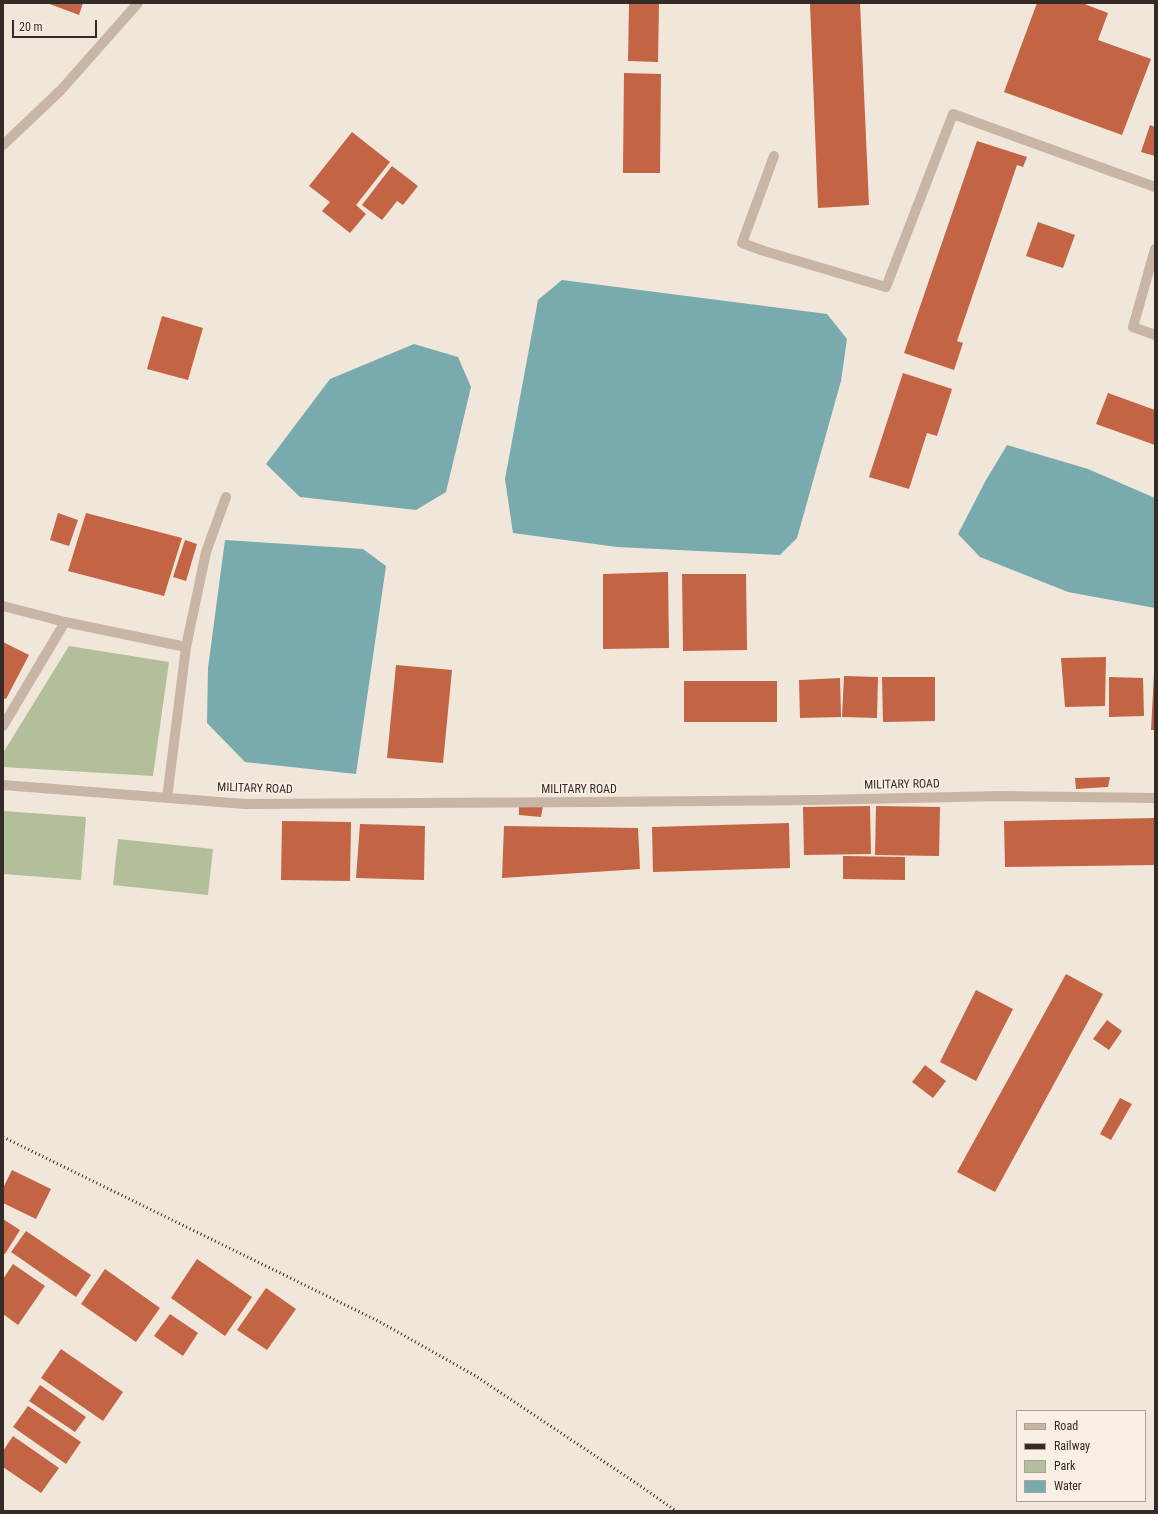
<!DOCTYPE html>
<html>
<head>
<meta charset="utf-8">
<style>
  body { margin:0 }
  #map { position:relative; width:1158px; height:1514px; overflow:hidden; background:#f0e6d9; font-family:"Roboto Condensed",sans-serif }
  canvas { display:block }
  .frame { position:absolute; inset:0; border:4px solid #342b26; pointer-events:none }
  .legend { position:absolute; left:1016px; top:1410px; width:130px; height:92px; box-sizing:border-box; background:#f8f0e5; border:1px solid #aaa199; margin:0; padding:5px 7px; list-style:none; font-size:12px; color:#342b26 }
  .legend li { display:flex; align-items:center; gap:8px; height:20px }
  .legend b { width:20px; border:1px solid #aaa199 }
  .scale { position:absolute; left:12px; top:20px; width:85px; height:18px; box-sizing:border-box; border:2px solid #342b26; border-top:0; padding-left:5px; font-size:12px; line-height:14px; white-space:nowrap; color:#342b26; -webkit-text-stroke:3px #f8f0e5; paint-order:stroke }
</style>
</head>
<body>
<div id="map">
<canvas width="1158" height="1514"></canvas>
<div class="frame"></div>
<ul class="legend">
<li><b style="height:5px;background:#c8b5a6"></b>Road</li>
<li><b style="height:5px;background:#342b26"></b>Railway</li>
<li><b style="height:11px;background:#b2bf9a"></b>Park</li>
<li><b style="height:11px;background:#79aaad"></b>Water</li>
</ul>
<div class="scale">20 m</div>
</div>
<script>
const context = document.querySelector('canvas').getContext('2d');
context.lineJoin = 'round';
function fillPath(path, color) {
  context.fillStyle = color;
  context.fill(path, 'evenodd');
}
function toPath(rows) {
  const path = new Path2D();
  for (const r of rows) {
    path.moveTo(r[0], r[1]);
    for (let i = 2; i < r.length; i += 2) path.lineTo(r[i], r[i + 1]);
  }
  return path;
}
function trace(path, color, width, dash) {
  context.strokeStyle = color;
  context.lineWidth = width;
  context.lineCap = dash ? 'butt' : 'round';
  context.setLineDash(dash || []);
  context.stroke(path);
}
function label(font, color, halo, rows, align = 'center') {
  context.font = font + ' "Roboto Condensed",sans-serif';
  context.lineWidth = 3.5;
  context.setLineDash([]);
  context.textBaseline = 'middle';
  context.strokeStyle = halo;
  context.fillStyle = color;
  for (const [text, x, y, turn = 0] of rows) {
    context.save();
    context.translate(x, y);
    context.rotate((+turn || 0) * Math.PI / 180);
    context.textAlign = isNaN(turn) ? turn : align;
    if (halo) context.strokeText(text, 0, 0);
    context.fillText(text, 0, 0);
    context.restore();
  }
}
fillPath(toPath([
  [69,646,169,662,153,776,3,767,3,753],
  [3,811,86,817,81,880,3,874],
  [118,839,213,849,208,895,113,885]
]), '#b2bf9a');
fillPath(toPath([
  [562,280,827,314,847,339,841,381,797,538,780,555,617,547,513,533,505,479,538,300],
  [414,344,458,357,471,387,446,492,416,510,300,497,266,464,330,379],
  [1007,445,1088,469,1155,498,1155,608,1068,592,980,557,958,534,986,480],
  [225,540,363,549,386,566,356,774,245,762,207,723,208,668]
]), '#79aaad');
fillPath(toPath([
  [47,3,83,3,79,15],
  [629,3,659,3,658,62,628,61],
  [810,3,860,3,869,205,818,208],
  [1037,3,1082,3,1108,13,1098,40,1151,59,1122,135,1004,92],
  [624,73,661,74,660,173,623,173],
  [1150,125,1155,127,1155,156,1141,152],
  [352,132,390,162,356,205,366,214,350,233,322,211,330,202,309,186],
  [977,141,1027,157,1023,167,1017,165,957,341,963,343,954,370,904,353],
  [392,166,418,186,403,205,397,201,382,220,362,205],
  [1038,222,1075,235,1063,268,1026,256],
  [162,316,203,328,188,380,147,369],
  [903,373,952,389,937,436,927,433,909,489,869,477],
  [1108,393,1155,410,1155,445,1096,424],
  [58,513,78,520,69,546,50,540],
  [86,513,182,538,164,596,68,571],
  [185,540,197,544,186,581,173,577],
  [668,572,669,648,603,649,603,574],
  [682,574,746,574,747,650,683,651],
  [3,642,29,655,6,699,3,698],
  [1106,657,1105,706,1065,707,1061,658],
  [396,665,452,670,443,763,387,758],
  [1154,674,1155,674,1155,730,1151,730],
  [844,676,878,677,877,718,842,717],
  [882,677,935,677,935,721,883,722],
  [1109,677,1143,678,1144,716,1109,717],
  [840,678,841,717,800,718,799,680],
  [684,681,777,681,777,722,684,722],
  [1110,777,1108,787,1076,789,1075,778],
  [543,806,541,817,519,815,519,807],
  [870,806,871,854,804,855,803,807],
  [876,806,940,807,939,856,875,855],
  [1155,818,1155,865,1005,867,1004,821],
  [282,821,351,822,350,881,281,880],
  [789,823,790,868,653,872,652,827],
  [360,824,425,826,424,880,356,878],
  [504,826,638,828,640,869,502,878],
  [843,856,905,857,905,880,843,879],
  [1066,974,1103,994,995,1192,957,1172],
  [976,990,1013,1009,976,1081,940,1062],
  [1107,1020,1122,1031,1109,1050,1093,1039],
  [925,1065,946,1081,933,1098,912,1082],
  [1120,1098,1132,1104,1111,1140,1100,1134],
  [12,1170,51,1189,36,1219,3,1203,3,1188],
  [3,1219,20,1230,5,1254,3,1253],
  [26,1231,91,1275,76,1297,11,1252],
  [197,1259,252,1297,225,1336,171,1298],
  [13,1264,45,1286,18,1325,3,1314,3,1279],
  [105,1269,160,1308,136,1342,81,1304],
  [266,1288,296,1309,267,1350,237,1330],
  [170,1314,198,1333,183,1356,154,1336],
  [61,1349,123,1392,103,1421,41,1378],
  [40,1385,86,1417,75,1432,29,1401],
  [28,1406,81,1442,66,1464,13,1427],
  [13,1436,59,1468,41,1493,3,1467,3,1451]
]), '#c36445');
trace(toPath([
  [3,145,61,90,138,3],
  [774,156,742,243,764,251,886,287,953,114,1155,187],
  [1155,249,1133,327,1155,335],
  [3,606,65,622,3,726],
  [65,622,186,647,167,798],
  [186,647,206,552,226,497],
  [3,785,245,804,596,802,818,800,1000,796,1155,798]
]), '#c8b5a6', 10);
trace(toPath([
  [3,1137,380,1322,474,1375,639,1485,676,1511]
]), '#342b26', 3, [1, 3]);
label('12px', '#342b26', '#f8f0e5', [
  ["MILITARY ROAD",902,785,-1],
  ["MILITARY ROAD",255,789,2],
  ["MILITARY ROAD",579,790]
]);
</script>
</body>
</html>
